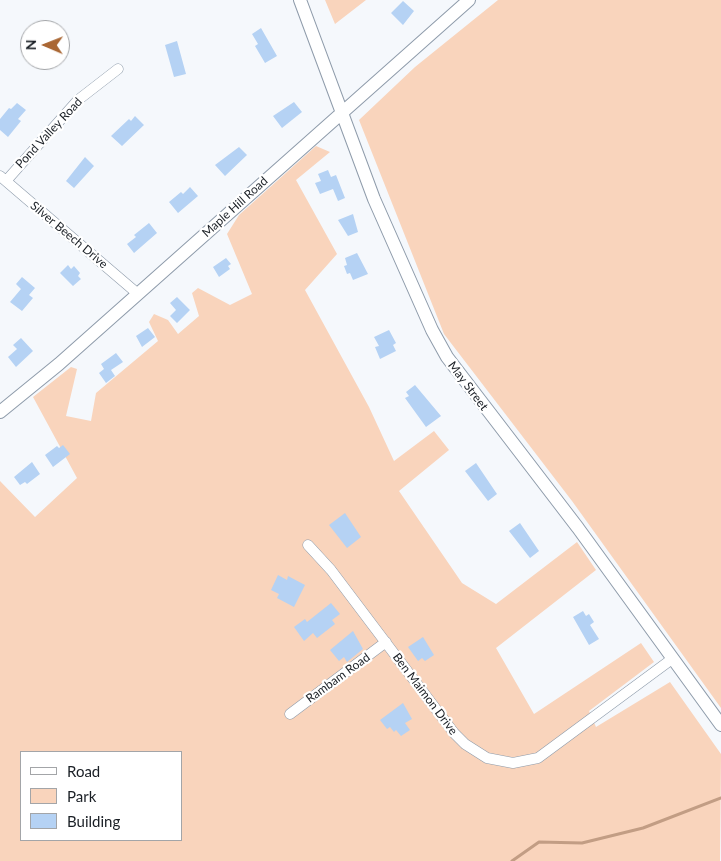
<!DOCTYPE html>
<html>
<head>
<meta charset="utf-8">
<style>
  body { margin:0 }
  #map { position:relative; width:721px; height:861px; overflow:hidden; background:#f5f8fc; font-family:Lato,sans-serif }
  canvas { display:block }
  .legend { position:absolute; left:20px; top:751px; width:162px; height:90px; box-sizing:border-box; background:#fff; border:1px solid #a3a5a8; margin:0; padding:6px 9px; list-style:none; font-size:15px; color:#1a1f25 }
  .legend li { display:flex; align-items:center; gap:10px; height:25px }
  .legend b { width:25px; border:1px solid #a3a5a8 }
  .north { position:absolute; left:20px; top:20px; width:50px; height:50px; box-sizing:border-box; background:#fff; border:1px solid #a3a5a8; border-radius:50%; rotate:271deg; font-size:14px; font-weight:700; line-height:20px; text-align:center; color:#1a1f25 }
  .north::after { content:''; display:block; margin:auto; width:18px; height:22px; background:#aa6734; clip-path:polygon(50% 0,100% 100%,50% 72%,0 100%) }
</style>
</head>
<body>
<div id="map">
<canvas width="721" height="861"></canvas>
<ul class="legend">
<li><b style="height:6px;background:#fff"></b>Road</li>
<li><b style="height:14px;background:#f9d4bc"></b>Park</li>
<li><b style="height:14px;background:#b5d2f4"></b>Building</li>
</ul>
<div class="north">N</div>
</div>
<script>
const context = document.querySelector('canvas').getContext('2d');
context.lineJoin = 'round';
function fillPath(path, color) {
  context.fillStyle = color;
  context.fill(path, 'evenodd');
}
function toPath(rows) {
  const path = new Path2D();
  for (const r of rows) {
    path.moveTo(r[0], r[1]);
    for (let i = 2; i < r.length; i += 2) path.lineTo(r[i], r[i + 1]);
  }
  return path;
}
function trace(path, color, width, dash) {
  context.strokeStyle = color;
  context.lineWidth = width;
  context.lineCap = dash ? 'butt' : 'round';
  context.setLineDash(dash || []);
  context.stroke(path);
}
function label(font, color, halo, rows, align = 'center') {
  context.font = font + ' Lato,sans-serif';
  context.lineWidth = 4.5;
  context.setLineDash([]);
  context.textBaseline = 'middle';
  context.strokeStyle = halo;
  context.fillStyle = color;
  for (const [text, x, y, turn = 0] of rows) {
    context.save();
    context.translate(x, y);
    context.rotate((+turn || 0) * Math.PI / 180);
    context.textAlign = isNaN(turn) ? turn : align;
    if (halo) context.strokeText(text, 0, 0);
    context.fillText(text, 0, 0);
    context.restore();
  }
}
fillPath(toPath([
  [325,0,366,0,335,24],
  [498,0,721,0,721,708,572,501,444,334,359,120,415,67],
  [316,146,330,152,296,180,337,254,305,290,369,407,394,461,434,431,449,450,399,491,462,583,496,604,577,542,596,570,496,648,534,714,641,643,654,662,589,711,596,727,670,682,721,754,720,861,0,861,0,481,35,517,77,478,33,397,71,367,77,369,66,416,91,421,96,393,158,341,149,322,154,314,168,320,178,334,199,316,192,293,198,288,230,305,252,294,227,234,239,215],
  [21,752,181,752,181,840,21,840]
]), '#f9d4bc');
trace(toPath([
  [512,861,539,842,582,843,643,828,721,798]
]), '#c29d84', 3);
fillPath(toPath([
  [403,1,414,11,403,25,391,13],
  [261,28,277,56,265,63,255,46,258,44,252,34],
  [177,41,186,74,174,77,165,45],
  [294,102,302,112,282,128,273,116],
  [17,103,26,110,18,119,21,121,8,137,0,130,0,119,9,108,11,109],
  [135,116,144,125,122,146,111,136,129,119,131,121],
  [239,147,247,155,225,176,215,165],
  [85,157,94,166,74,188,66,181],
  [328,170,331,177,336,175,345,198,338,201,333,189,320,194,315,183,321,181,318,174],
  [190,187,198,196,178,213,169,202,181,192,183,194],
  [353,214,358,232,348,236,338,220],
  [149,223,157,233,134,253,127,244,136,237,134,235],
  [357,253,368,274,353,280,350,273,347,274,344,266,347,265,345,258],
  [226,258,231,264,228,266,230,269,219,277,213,267],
  [68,265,71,269,74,266,80,273,78,276,81,279,73,286,60,273],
  [22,277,35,288,29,295,33,298,22,311,10,302,21,289,16,284],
  [177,297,190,310,177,323,170,316,176,310,170,303],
  [148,328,155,337,142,347,136,336],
  [389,330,396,343,393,345,396,351,380,359,375,347,379,346,374,337],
  [21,338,33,351,16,367,8,357,17,349,13,345],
  [116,353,123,362,111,370,115,376,106,383,99,373,104,369,101,364],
  [415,385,441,416,426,427,405,398,409,396,406,392],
  [63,445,70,454,53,467,45,455,57,446,59,448],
  [32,462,40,474,27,484,25,482,20,485,14,477],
  [476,463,497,494,488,501,465,471],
  [345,513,361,537,347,548,329,525],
  [520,523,539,551,530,558,509,531],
  [278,575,287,580,288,576,305,585,294,607,277,598,279,594,271,590],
  [331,603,340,614,332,620,335,624,317,638,313,633,304,641,294,627,305,619,307,622],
  [583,611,586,616,589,614,594,622,590,625,599,639,589,645,573,617],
  [353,631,363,649,347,662,344,657,339,661,330,650],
  [423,637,434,655,425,661,422,658,418,661,408,647],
  [403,703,412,719,405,723,410,730,401,736,396,730,394,732,390,727,387,729,380,720]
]), '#b5d2f4');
const minor = toPath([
  [0,176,138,294],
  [6,181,78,100,118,69],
  [308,545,331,570,454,733,465,744,487,758,513,763,538,758,672,659],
  [290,714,386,642]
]);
const tertiary = toPath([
  [300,0,374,199,432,330,447,357,578,528,721,725],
  [0,412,59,364,469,0]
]);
trace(minor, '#8e9baa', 11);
trace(tertiary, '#8e9baa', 14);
trace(minor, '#fff', 10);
trace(tertiary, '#fff', 12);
label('12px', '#1a1f25', '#fff', [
  ["Pond Valley Road",49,133,-47],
  ["Maple Hill Road",235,207,-42],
  ["Silver Beech Drive",69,235,40],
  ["May Street",468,386,53],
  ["Rambam Road",338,678,-36],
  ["Ben Maimon Drive",425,694,53]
]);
</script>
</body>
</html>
